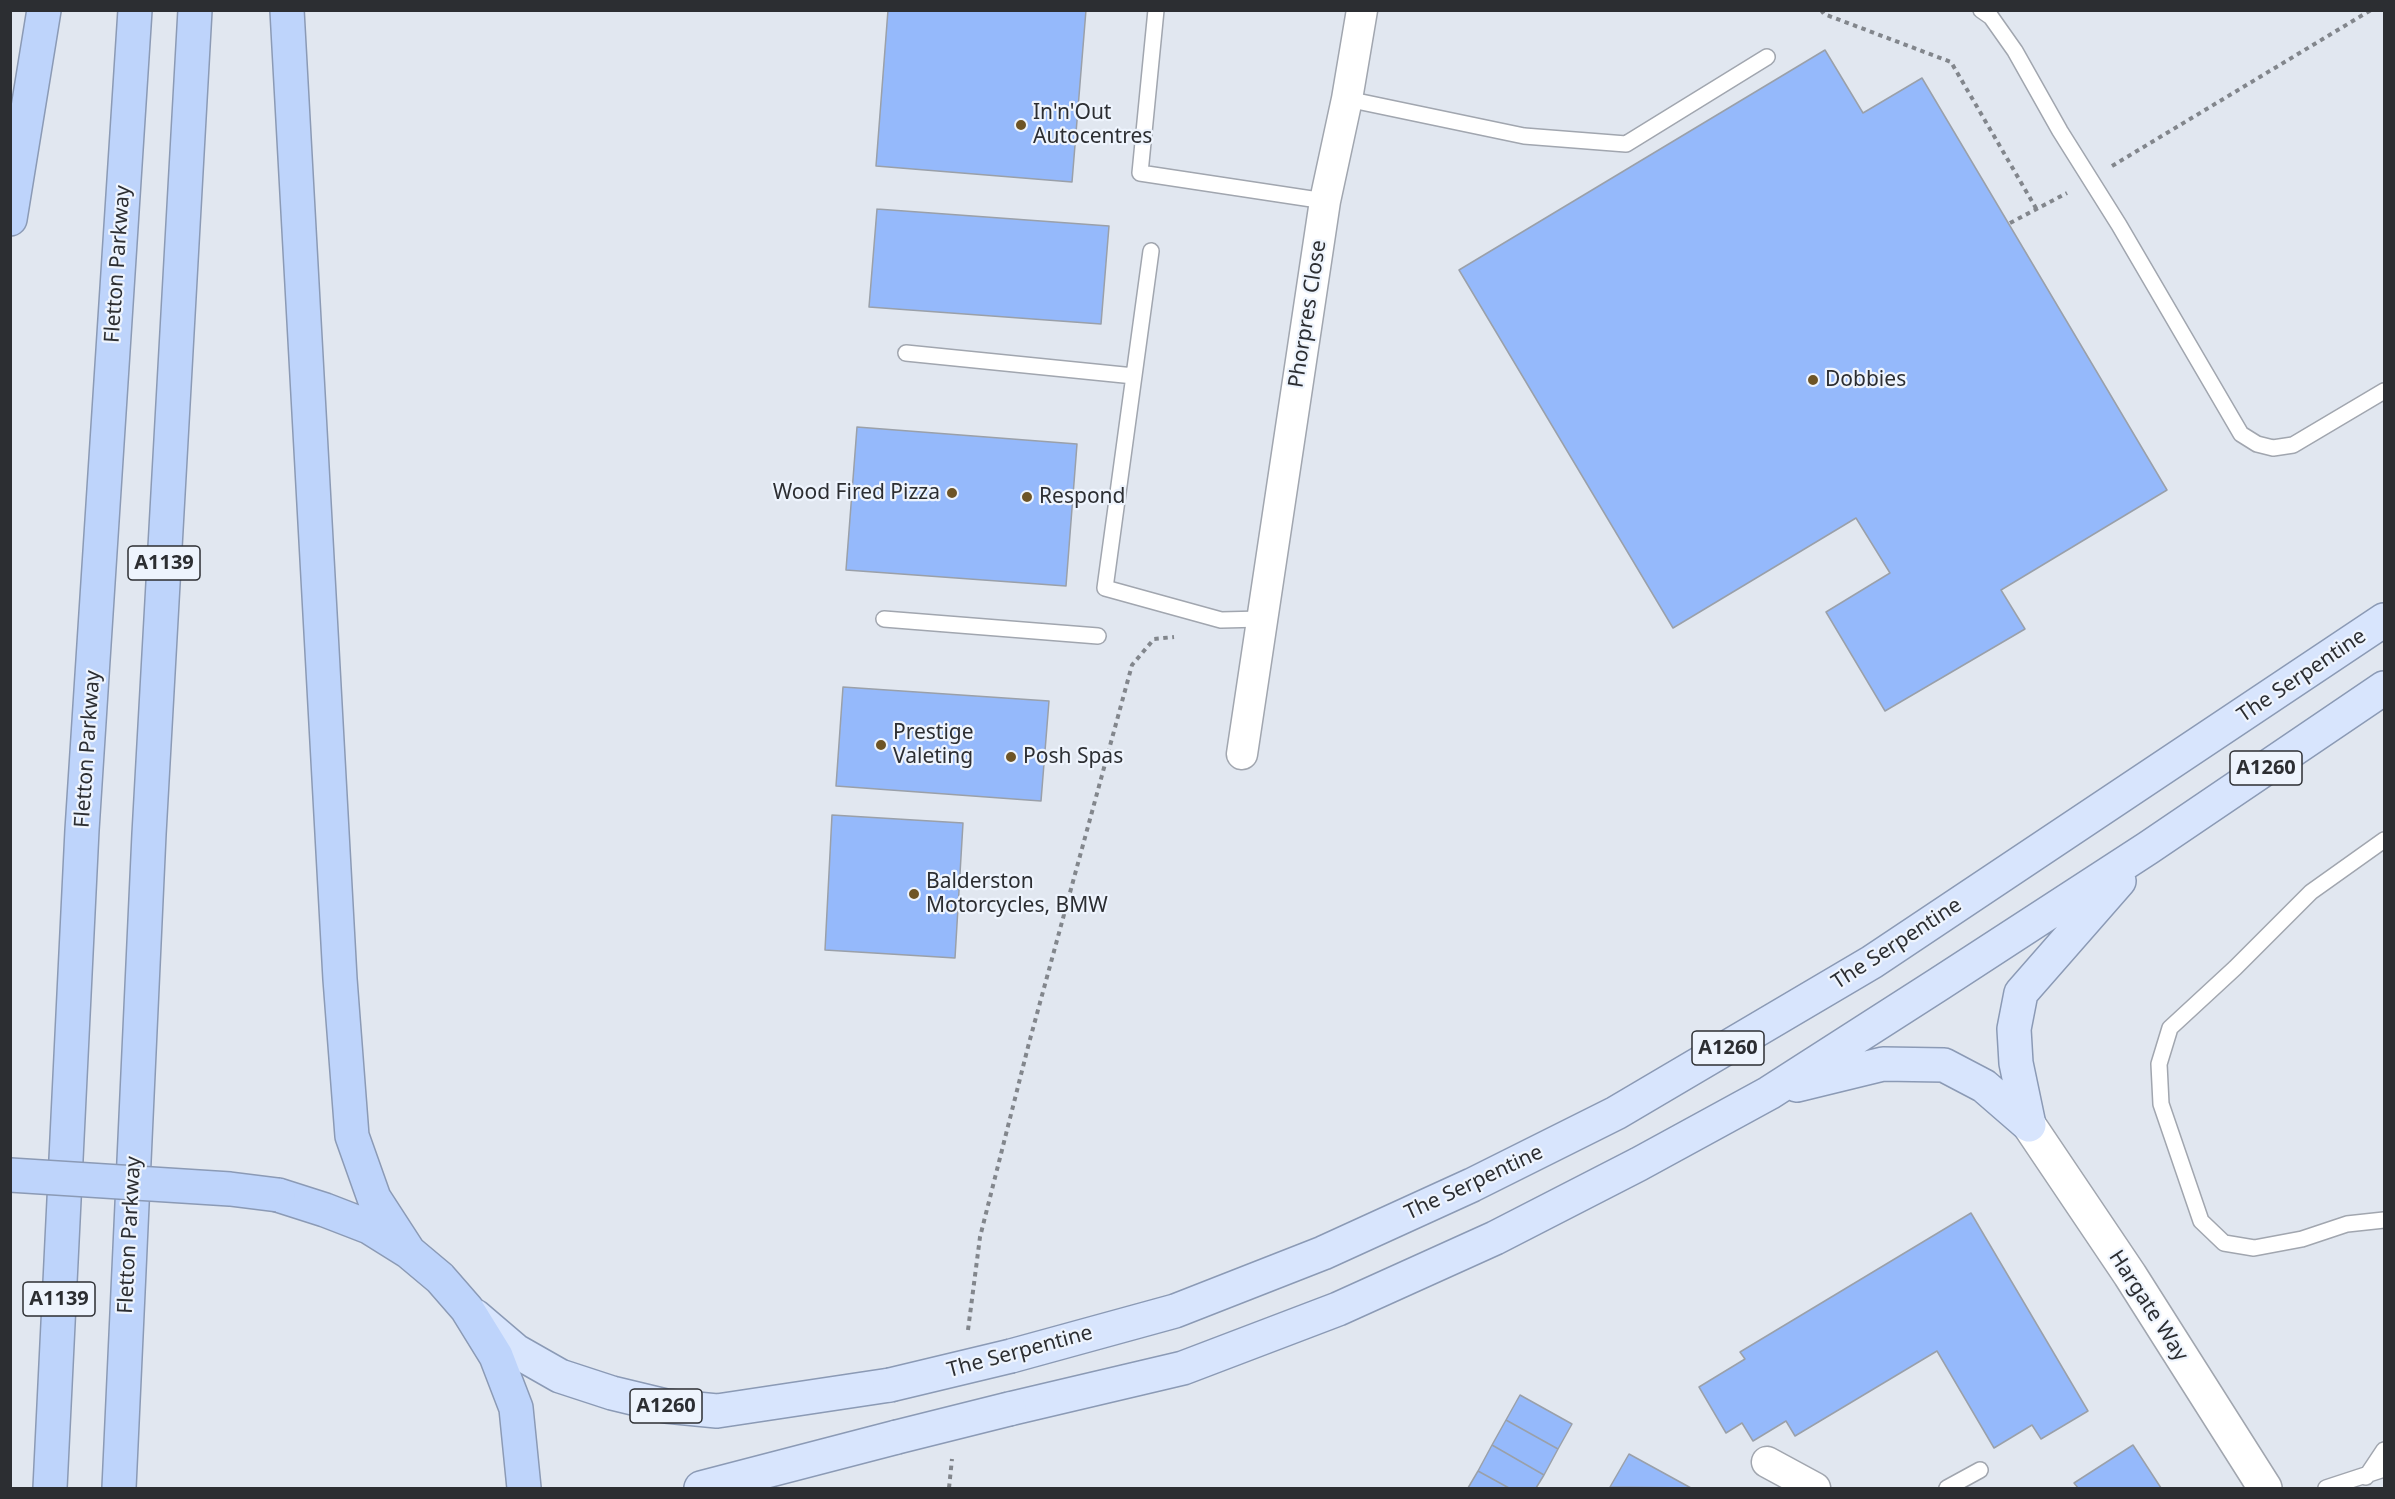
<!DOCTYPE html>
<html>
<head>
<meta charset="utf-8">
<style>
  body { margin:0 }
  #map { position:relative; width:2395px; height:1499px; overflow:hidden; background:#e1e7f0; font-family:"Noto Sans",sans-serif }
  canvas { display:block }
  .frame { position:absolute; inset:0; border:12px solid #2c2e32; pointer-events:none }
</style>
</head>
<body>
<div id="map">
<canvas width="2395" height="1499"></canvas>
<div class="frame"></div>
</div>
<script>
const context = document.querySelector('canvas').getContext('2d');
context.lineJoin = 'round';
function fillPath(path, color) {
  context.fillStyle = color;
  context.fill(path, 'evenodd');
}
function toPath(rows) {
  const path = new Path2D();
  for (const r of rows) {
    path.moveTo(r[0], r[1]);
    for (let i = 2; i < r.length; i += 2) path.lineTo(r[i], r[i + 1]);
  }
  return path;
}
function trace(path, color, width, dash) {
  context.strokeStyle = color;
  context.lineWidth = width;
  context.lineCap = dash ? 'butt' : 'round';
  context.setLineDash(dash || []);
  context.stroke(path);
}
function label(font, color, halo, rows, align = 'center') {
  context.font = font + ' "Noto Sans",sans-serif';
  context.lineWidth = 4.5;
  context.setLineDash([]);
  context.textBaseline = 'middle';
  context.strokeStyle = halo;
  context.fillStyle = color;
  for (const [text, x, y, turn = 0] of rows) {
    context.save();
    context.translate(x, y);
    context.rotate((+turn || 0) * Math.PI / 180);
    context.textAlign = isNaN(turn) ? turn : align;
    if (halo) context.strokeText(text, 0, 0);
    context.fillText(text, 0, 0);
    context.restore();
  }
}
const building = toPath([
  [888,10,1086,10,1072,182,876,166,888,10],
  [1825,50,1863,113,1922,78,2167,490,2001,590,2025,629,1885,711,1826,612,1890,573,1856,518,1673,628,1459,270,1825,50],
  [877,209,1109,226,1101,324,869,307,877,209],
  [857,427,1077,444,1066,586,846,570,857,427],
  [843,687,1049,701,1041,801,836,786,843,687],
  [832,815,963,823,955,958,825,950,832,815],
  [1971,1213,2088,1411,2041,1439,2032,1425,1994,1448,1937,1351,1795,1436,1786,1421,1753,1441,1742,1423,1726,1433,1699,1387,1745,1359,1740,1352,1971,1213],
  [1520,1395,1572,1424,1558,1449,1506,1420,1520,1395],
  [1506,1420,1558,1449,1544,1475,1492,1445,1506,1420],
  [1492,1445,1544,1475,1536,1488,1509,1488,1478,1471,1492,1445],
  [2133,1445,2161,1488,2078,1488,2074,1483,2133,1445],
  [1629,1454,1691,1488,1610,1487,1629,1454],
  [1478,1471,1509,1488,1468,1488,1478,1471]
]);
fillPath(building, '#95b9fb');
trace(building, '#9aa0a9', 1.5);
const lane = toPath([
  [1156,10,1140,173,1325,201],
  [1981,10,1991,17,2015,51,2060,131,2119,225,2241,434,2257,444,2273,448,2293,445,2384,391],
  [1347,99,1524,136,1626,144,1767,57],
  [1151,251,1105,588,1221,620,1262,619],
  [906,353,1134,376],
  [884,619,1098,636],
  [2384,840,2311,892,2235,968,2170,1028,2159,1064,2161,1104,2201,1221,2224,1243,2254,1248,2302,1239,2347,1224,2384,1220],
  [2366,1477,2384,1450],
  [1947,1488,1980,1470],
  [2326,1488,2384,1469]
]);
const street = toPath([
  [1242,754,1325,201,1347,99,1362,10],
  [1767,1462,1815,1488]
]);
const secondary = toPath([
  [2029,1125,2130,1275,2265,1488]
]);
const primary = toPath([
  [1797,1085,1883,1064,1944,1065,1984,1086,2029,1125],
  [2029,1125,2016,1063,2014,1029,2021,993,2119,881],
  [475,1316,516,1351,560,1376,612,1393,666,1406,717,1411,890,1385],
  [1011,1356,1175,1311,1323,1253,1472,1185,1616,1113,1872,962,2384,620],
  [1009,1409,1183,1368,1338,1309,1495,1238,1639,1164,1769,1093,1939,984,2148,848,2384,688],
  [701,1488,897,1437]
]);
const highway = toPath([
  [287,10,340,979,352,1136,374,1198,409,1252],
  [10,219,44,10],
  [278,1195,325,1210,369,1227,409,1252,440,1278,467,1309,496,1356,516,1408,524,1488],
  [50,1488,82,830,135,10],
  [119,1488,149,834,195,10]
]);
trace(lane, '#a1a6af', 18);
trace(street, '#a1a6af', 33);
trace(secondary, '#a1a6af', 36);
trace(primary, '#8b9ab5', 36);
trace(highway, '#8b9ab5', 36);
trace(toPath([
  [1821,10,1824,14,1951,62,2037,210],
  [2112,166,2371,10],
  [2010,223,2067,193],
  [968,1330,980,1237,1029,1043,1132,665,1154,639,1174,637],
  [949,1488,952,1459]
]), '#82868c', 4, [4.5, 4.5]);
trace(lane, '#fff', 15);
trace(street, '#fff', 30);
trace(secondary, '#fff', 33);
trace(primary, '#d8e5fd', 33);
trace(highway, '#bed4fb', 33);
const primaryBridge = toPath([
  [890,1385,1011,1356],
  [897,1437,1009,1409]
]);
const highwayBridge = toPath([
  [10,1175,230,1189,278,1195]
]);
trace(primaryBridge, '#8b9ab5', 36, []);
trace(highwayBridge, '#8b9ab5', 36, []);
trace(primaryBridge, '#d8e5fd', 33);
trace(highwayBridge, '#bed4fb', 33);
for (const [x, y, r, color] of [
  [1021,125,6,"#6e5526"],
  [1813,380,6,"#6e5526"],
  [952,493,6,"#6e5526"],
  [1027,497,6,"#6e5526"],
  [881,745,6,"#6e5526"],
  [1011,757,6,"#6e5526"],
  [914,894,6,"#6e5526"]
]) {
  const dot = new Path2D();
  dot.arc(x, y, r, 0, 2 * Math.PI);
  context.fillStyle = color;
  context.fill(dot);
  trace(dot, '#eef4fd', 2);
}
for (const [x, y, w] of [
  [164,563,72],
  [2266,768,72],
  [1728,1048,72],
  [59,1299,72],
  [666,1406,72]
]) {
  const box = new Path2D();
  box.roundRect(x - w / 2, y - 17, w, 34, 4.5);
  context.fillStyle = '#eef4fd';
  context.fill(box);
  trace(box, '#2c2e32', 1.5);
}
label('bold 20px', '#2c2e32', null, [
  ["A1139",164,563],
  ["A1260",2266,768],
  ["A1260",1728,1048],
  ["A1139",59,1299],
  ["A1260",666,1406]
]);
label('21px', '#2c2e32', '#eef4fd', [
  ["In'n'Out",1033,113],
  ["Autocentres",1033,137],
  ["Dobbies",1825,380],
  ["Wood Fired Pizza",940,493,"right"],
  ["Respond",1039,497],
  ["Prestige",893,733],
  ["Valeting",893,757],
  ["Posh Spas",1023,757],
  ["Balderston",926,882],
  ["Motorcycles, BMW",926,906]
], 'left');
label('21px', '#2c2e32', '#eef4fd', [
  ["Fletton Parkway",118,264,-86],
  ["Phorpres Close",1308,314,-81],
  ["The Serpentine",2302,676,-34],
  ["Fletton Parkway",88,749,-86],
  ["The Serpentine",1897,944,-33],
  ["The Serpentine",1474,1183,-25],
  ["Fletton Parkway",130,1235,-87],
  ["Hargate Way",2148,1306,57],
  ["The Serpentine",1020,1352,-15]
]);
</script>
</body>
</html>
